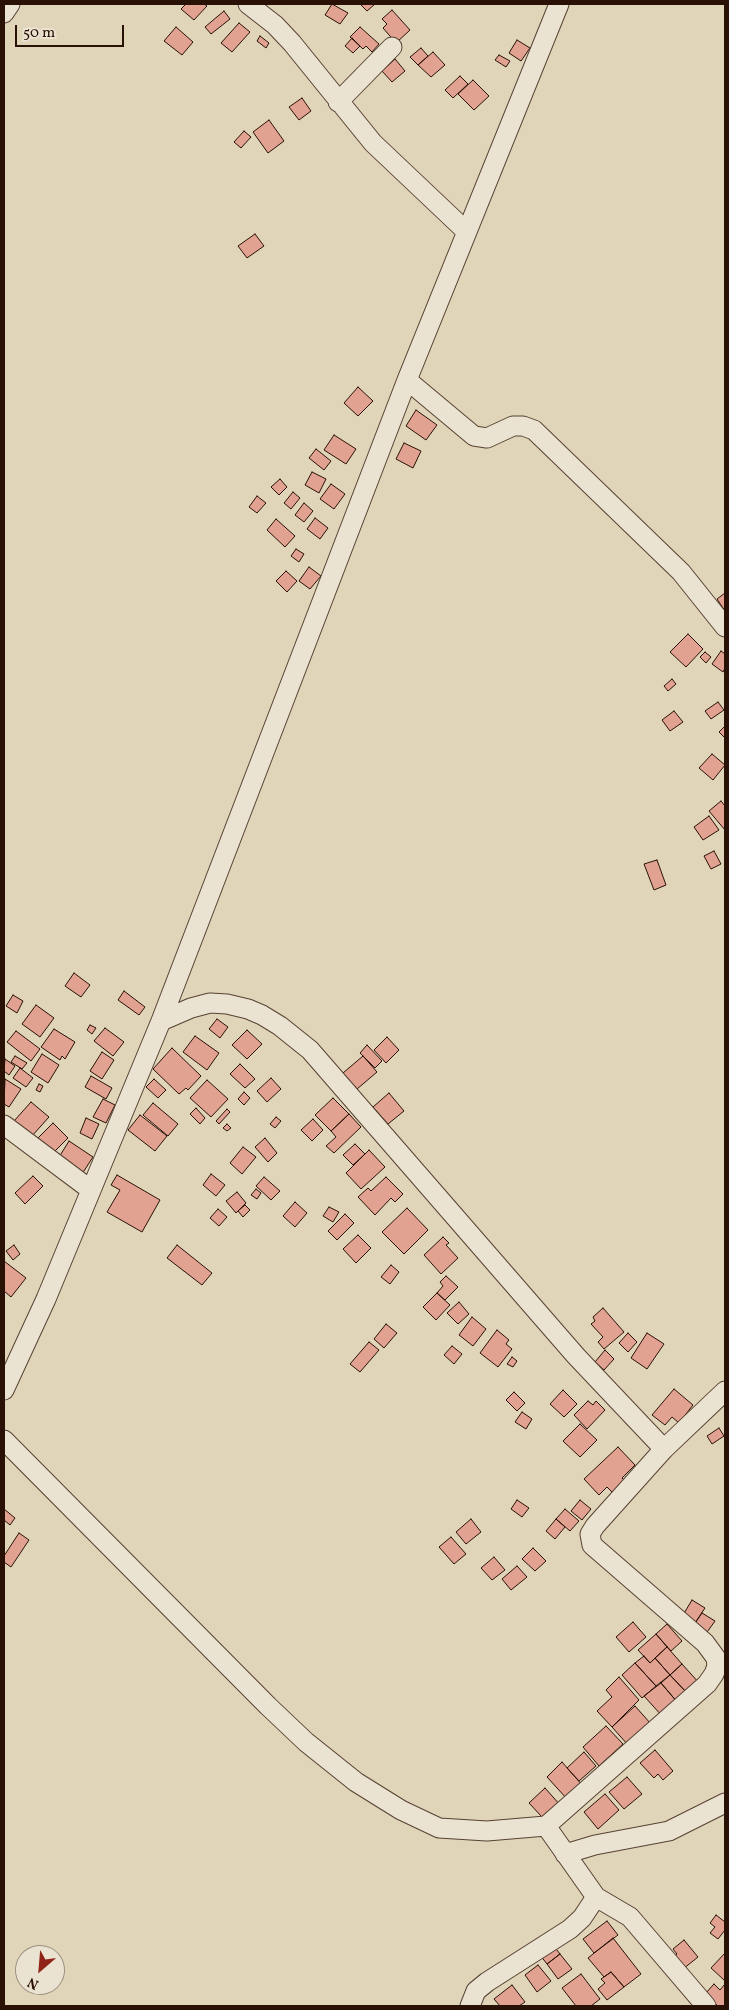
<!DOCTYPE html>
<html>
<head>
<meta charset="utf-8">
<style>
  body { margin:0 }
  #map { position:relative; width:729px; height:2010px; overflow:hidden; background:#e0d4b9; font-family:Vollkorn,serif }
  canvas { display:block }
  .frame { position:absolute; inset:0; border:5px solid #291105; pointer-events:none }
  .north { position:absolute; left:15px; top:1945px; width:50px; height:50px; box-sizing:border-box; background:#ebe3d2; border:1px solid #9d8f80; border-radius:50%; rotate:207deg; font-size:14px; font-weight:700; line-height:20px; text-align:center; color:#291105 }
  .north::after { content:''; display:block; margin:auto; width:18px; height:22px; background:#8f2418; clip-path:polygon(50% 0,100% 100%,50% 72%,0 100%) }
  .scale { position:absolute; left:15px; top:25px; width:109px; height:22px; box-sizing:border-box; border:2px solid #291105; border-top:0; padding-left:6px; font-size:15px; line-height:18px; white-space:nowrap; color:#291105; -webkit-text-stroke:4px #ebe3d2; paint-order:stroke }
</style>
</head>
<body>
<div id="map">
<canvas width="729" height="2010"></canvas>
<div class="frame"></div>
<div class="north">N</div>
<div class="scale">50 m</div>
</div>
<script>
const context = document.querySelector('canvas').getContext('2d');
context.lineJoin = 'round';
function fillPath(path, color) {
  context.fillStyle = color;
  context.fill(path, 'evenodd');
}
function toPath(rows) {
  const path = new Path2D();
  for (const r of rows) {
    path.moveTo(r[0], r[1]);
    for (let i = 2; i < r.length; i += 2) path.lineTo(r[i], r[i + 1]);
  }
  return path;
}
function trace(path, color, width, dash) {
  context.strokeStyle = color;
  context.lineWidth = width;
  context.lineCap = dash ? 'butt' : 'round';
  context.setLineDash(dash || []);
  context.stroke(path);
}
const building = toPath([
  [186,4,204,4,207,6,194,20,181,9,186,4],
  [332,4,348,13,340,24,325,15,332,4],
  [360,4,375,4,367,11,360,4],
  [392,10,410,30,396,43,383,28,387,24,382,19,392,10],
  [224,11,230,19,211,34,205,27,224,11],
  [239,23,250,32,232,52,221,43,239,23],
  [176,27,193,42,182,55,164,41,176,27],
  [360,27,379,44,372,52,366,46,363,49,350,37,360,27],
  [260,36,269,43,266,48,257,41,260,36],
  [352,38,360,46,353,53,345,46,352,38],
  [517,40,530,48,521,61,509,53,517,40],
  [421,48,428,56,418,65,410,57,421,48],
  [433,52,445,65,431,77,418,65,433,52],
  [499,55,510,61,506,67,495,60,499,55],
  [395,59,405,71,392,82,382,71,395,59],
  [460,76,468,84,453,98,445,90,460,76],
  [473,80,489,96,474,110,458,94,473,80],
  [302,98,311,111,299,120,289,107,302,98],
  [269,120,284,141,268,153,253,132,269,120],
  [244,131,251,137,241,148,234,142,244,131],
  [255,234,264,246,247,258,238,246,255,234],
  [358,387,373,401,358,416,344,403,358,387],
  [416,410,437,425,426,440,406,426,416,410],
  [334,435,356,449,346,464,324,450,334,435],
  [404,443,421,451,413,468,396,459,404,443],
  [316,449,331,461,324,470,309,458,316,449],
  [312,472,326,479,319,493,305,485,312,472],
  [280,479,287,487,279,495,271,487,280,479],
  [331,484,345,494,334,509,320,499,331,484],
  [293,492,300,498,291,509,284,503,293,492],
  [257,496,266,503,257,513,249,507,257,496],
  [304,503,313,511,304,522,295,515,304,503],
  [315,518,328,528,320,539,307,529,315,518],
  [276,519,295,536,285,547,267,530,276,519],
  [296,549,304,554,299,562,291,556,296,549],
  [309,567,321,576,310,589,299,581,309,567],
  [286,571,297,581,287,592,276,581,286,571],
  [725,593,725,611,717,599,725,593],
  [688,634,703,649,686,667,670,652,688,634],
  [721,651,725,654,725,668,723,672,712,664,721,651],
  [705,652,711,657,706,663,700,657,705,652],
  [672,679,676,684,668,691,664,686,672,679],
  [718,702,724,710,711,719,705,711,718,702],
  [674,711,683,722,670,731,662,720,674,711],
  [725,726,725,738,719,732,725,726],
  [712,754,725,765,713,780,699,768,712,754],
  [721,801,725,806,725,830,709,811,721,801],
  [709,816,719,830,703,840,694,827,709,816],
  [714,851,721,864,711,869,704,856,714,851],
  [657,860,666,885,654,890,644,864,657,860],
  [74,973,90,985,81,997,65,986,74,973],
  [124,991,145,1007,139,1015,118,1000,124,991],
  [13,995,23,1001,17,1013,6,1006,13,995],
  [36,1005,54,1018,40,1037,22,1024,36,1005],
  [217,1019,228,1027,220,1038,209,1029,217,1019],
  [90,1025,96,1028,92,1034,87,1030,90,1025],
  [105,1028,124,1042,113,1056,94,1041,105,1028],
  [54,1029,75,1042,65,1059,62,1056,60,1060,41,1047,54,1029],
  [247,1030,262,1044,247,1059,232,1045,247,1030],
  [16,1031,40,1049,31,1061,7,1042,16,1031],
  [195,1036,219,1053,207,1070,183,1052,195,1036],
  [387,1037,399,1050,386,1063,374,1050,387,1037],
  [367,1045,382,1061,375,1068,360,1053,367,1045],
  [172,1048,201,1076,188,1090,186,1088,179,1094,153,1069,172,1048],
  [102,1052,114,1060,102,1079,90,1071,102,1052],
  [42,1054,59,1065,48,1083,31,1072,42,1054],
  [15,1056,27,1063,22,1069,11,1062,15,1056],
  [363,1056,377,1072,357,1089,343,1073,363,1056],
  [5,1059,15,1066,9,1075,4,1071,5,1059],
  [240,1064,255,1079,245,1088,230,1074,240,1064],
  [20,1068,33,1078,26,1087,13,1078,20,1068],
  [91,1076,112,1088,106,1099,85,1087,91,1076],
  [271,1078,281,1089,267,1102,257,1091,271,1078],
  [5,1079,21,1089,9,1107,4,1104,5,1079],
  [154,1079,166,1090,158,1098,146,1087,154,1079],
  [207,1080,228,1099,211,1117,190,1098,207,1080],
  [39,1084,43,1086,40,1092,36,1090,39,1084],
  [244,1092,250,1098,244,1105,238,1099,244,1092],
  [389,1093,404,1111,388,1124,373,1107,389,1093],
  [333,1098,349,1114,331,1131,315,1115,333,1098],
  [103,1099,115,1105,106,1123,93,1117,103,1099],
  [31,1102,49,1117,32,1136,14,1121,31,1102],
  [153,1103,178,1124,168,1136,143,1115,153,1103],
  [196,1108,205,1118,200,1124,190,1114,196,1108],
  [227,1109,230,1112,219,1124,216,1121,227,1109],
  [349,1114,361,1127,334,1153,326,1146,336,1137,331,1131,349,1114],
  [140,1115,167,1136,155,1151,128,1130,140,1115],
  [276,1117,281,1121,275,1128,270,1124,276,1117],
  [86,1118,99,1124,92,1139,80,1133,86,1118],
  [313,1119,323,1130,312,1141,301,1130,313,1119],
  [53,1123,68,1138,49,1157,34,1142,53,1123],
  [227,1124,231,1128,227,1131,223,1128,227,1124],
  [265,1138,277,1153,268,1162,255,1147,265,1138],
  [69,1141,93,1157,80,1177,56,1162,69,1141],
  [355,1144,365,1154,353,1165,343,1155,355,1144],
  [243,1147,256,1157,242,1174,230,1163,243,1147],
  [369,1150,385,1167,361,1189,346,1173,369,1150],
  [211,1174,225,1185,216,1196,203,1185,211,1174],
  [117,1175,160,1200,142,1232,107,1212,120,1190,111,1185,117,1175],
  [33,1176,43,1186,25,1204,15,1193,33,1176],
  [264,1177,280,1191,271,1200,256,1186,264,1177],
  [386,1177,403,1194,395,1202,391,1198,375,1215,358,1197,368,1188,371,1191,386,1177],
  [256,1189,261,1193,257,1199,251,1195,256,1189],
  [237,1192,246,1203,236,1213,226,1201,237,1192],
  [295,1202,307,1213,295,1227,283,1216,295,1202],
  [245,1205,250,1210,243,1217,238,1211,245,1205],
  [329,1207,339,1212,333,1222,323,1216,329,1207],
  [407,1208,428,1230,404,1254,382,1232,407,1208],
  [218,1209,227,1217,219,1226,210,1218,218,1209],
  [345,1214,354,1223,337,1240,328,1231,345,1214],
  [358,1235,371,1248,356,1263,343,1249,358,1235],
  [443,1237,449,1243,446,1245,458,1258,441,1274,424,1255,443,1237],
  [14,1245,20,1254,13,1260,6,1251,14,1245],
  [177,1245,212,1273,202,1285,167,1258,177,1245],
  [4,1261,26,1278,11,1297,4,1291,4,1261],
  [391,1265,399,1272,390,1284,381,1277,391,1265],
  [446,1276,458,1287,445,1300,437,1293,443,1286,440,1282,446,1276],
  [437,1293,450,1305,436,1320,423,1307,437,1293],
  [459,1302,469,1314,458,1324,447,1313,459,1302],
  [603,1308,624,1332,604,1349,598,1342,603,1337,591,1324,595,1321,593,1317,603,1308],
  [472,1317,486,1329,473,1346,459,1335,472,1317],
  [386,1324,397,1333,384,1348,374,1339,386,1324],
  [497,1330,509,1340,506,1344,512,1349,498,1367,480,1353,497,1330],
  [628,1333,637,1342,628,1352,619,1343,628,1333],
  [647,1333,664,1344,647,1369,631,1358,647,1333],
  [369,1342,379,1350,360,1372,350,1364,369,1342],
  [452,1346,462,1354,454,1364,444,1355,452,1346],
  [605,1350,614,1359,604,1370,595,1362,605,1350],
  [512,1357,517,1361,513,1367,507,1364,512,1357],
  [674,1389,693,1405,679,1423,672,1417,665,1425,652,1415,674,1389],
  [563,1390,577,1404,564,1417,550,1404,563,1390],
  [514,1392,525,1403,517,1411,506,1400,514,1392],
  [588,1401,593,1405,596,1401,605,1410,587,1429,574,1415,588,1401],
  [522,1412,532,1419,526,1429,515,1422,522,1412],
  [580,1424,597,1440,580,1457,563,1441,580,1424],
  [719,1428,724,1436,712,1444,707,1436,719,1428],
  [618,1447,635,1465,622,1478,628,1484,615,1495,607,1487,599,1495,584,1479,618,1447],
  [517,1500,529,1508,522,1517,511,1509,517,1500],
  [580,1500,591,1509,582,1520,571,1511,580,1500],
  [4,1509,15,1518,10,1525,4,1520,4,1509],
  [565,1509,579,1521,570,1531,556,1519,565,1509],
  [471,1519,481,1532,466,1544,456,1532,471,1519],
  [556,1519,565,1527,555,1539,546,1531,556,1519],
  [19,1533,29,1540,11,1567,4,1562,4,1556,19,1533],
  [451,1537,466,1554,454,1564,439,1547,451,1537],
  [533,1548,546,1561,535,1571,522,1559,533,1548],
  [494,1557,505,1570,492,1580,481,1568,494,1557],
  [517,1566,527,1577,511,1590,502,1579,517,1566],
  [692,1600,705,1608,695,1623,683,1615,692,1600],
  [702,1613,715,1621,705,1635,693,1626,702,1613],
  [633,1622,646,1637,629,1652,616,1637,633,1622],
  [667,1624,682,1641,671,1651,656,1634,667,1624],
  [656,1634,667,1647,650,1663,638,1650,656,1634],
  [667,1647,682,1664,670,1675,655,1658,667,1647],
  [644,1656,650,1663,655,1658,670,1675,656,1686,635,1663,644,1656],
  [635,1663,656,1686,642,1698,622,1675,635,1663],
  [682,1664,700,1684,688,1694,670,1675,682,1664],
  [670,1675,688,1694,678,1703,661,1683,670,1675],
  [619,1677,639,1700,612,1727,597,1711,612,1697,606,1690,619,1677],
  [661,1683,678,1703,663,1717,644,1696,661,1683],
  [635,1706,651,1724,628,1745,612,1727,635,1706],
  [606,1726,623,1744,599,1766,583,1747,606,1726],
  [655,1750,673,1771,663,1780,658,1774,654,1778,640,1763,655,1750],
  [584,1752,596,1766,579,1781,567,1768,584,1752],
  [562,1762,583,1786,568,1800,547,1777,562,1762],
  [627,1777,642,1794,624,1809,609,1792,627,1777],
  [545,1788,561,1806,542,1817,529,1803,545,1788],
  [605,1794,619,1810,598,1829,584,1812,605,1794],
  [716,1915,725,1922,725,1930,718,1939,710,1933,715,1927,710,1923,716,1915],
  [607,1921,618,1935,594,1953,583,1939,607,1921],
  [613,1938,641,1974,624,1987,611,1972,604,1977,588,1958,613,1938],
  [684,1940,698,1957,683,1969,673,1957,677,1954,673,1949,684,1940],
  [553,1945,560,1954,547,1964,540,1955,553,1945],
  [725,1953,725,1978,724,1980,711,1968,725,1953],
  [560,1954,572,1969,558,1979,547,1964,560,1954],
  [538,1965,551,1981,537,1992,525,1975,538,1965],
  [611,1972,624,1987,607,2000,598,1989,605,1983,601,1979,611,1972],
  [581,1974,600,1999,591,2006,576,2006,562,1988,581,1974],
  [714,1984,720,1990,725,1984,725,2006,718,2006,705,1994,714,1984],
  [512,1985,525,2002,519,2006,500,2006,494,1999,512,1985]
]);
fillPath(building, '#e1a292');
trace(building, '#291105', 1);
const minor = toPath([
  [248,4,275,25,292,43,373,143,467,232],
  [4,13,10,4],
  [338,102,392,47],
  [407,380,474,436,487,438,513,426,523,426,534,430,681,572,725,627],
  [161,1021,191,1008,210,1003,227,1004,248,1009,262,1015,280,1026,310,1050,576,1356,664,1449],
  [4,1125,91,1190],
  [4,1390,46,1299,161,1021,407,380,559,4],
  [4,1440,268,1706,306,1742,356,1782,401,1810,439,1828,487,1831,546,1826],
  [565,1854,595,1845,669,1831,725,1803],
  [596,1897,630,1917,706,2006],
  [470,2006,476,1991,487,1982,570,1929,582,1918,596,1897,546,1826,707,1684,714,1674,717,1666,716,1658,705,1643,592,1545,590,1534,595,1526,664,1449,725,1391]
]);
trace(minor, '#574232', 21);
trace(minor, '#ebe3d2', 19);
</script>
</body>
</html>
